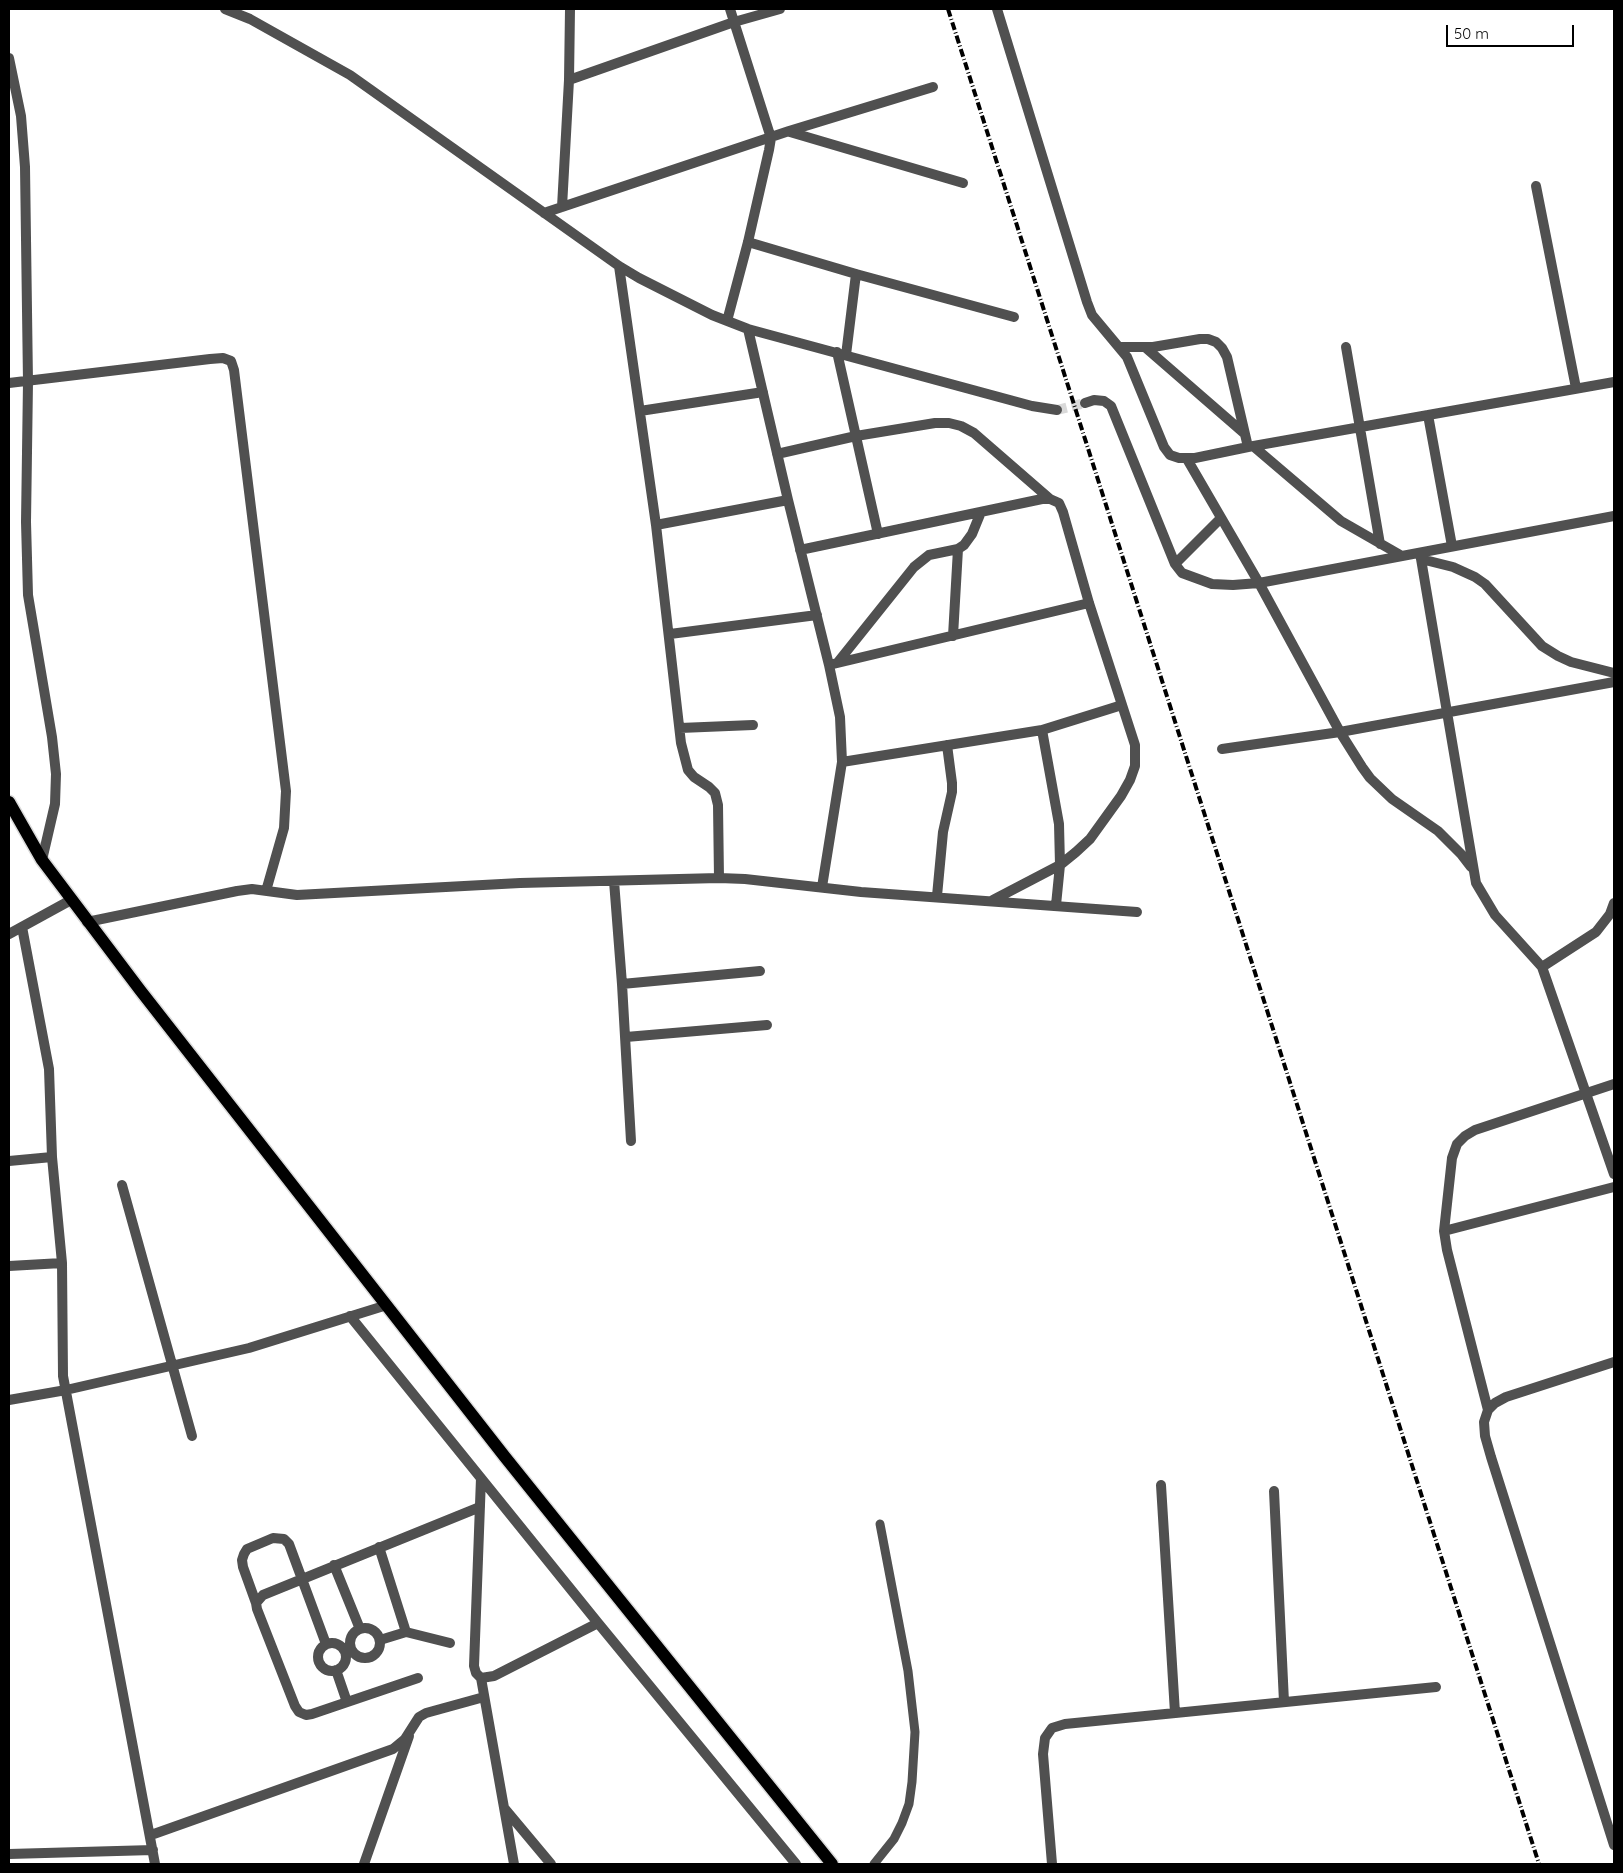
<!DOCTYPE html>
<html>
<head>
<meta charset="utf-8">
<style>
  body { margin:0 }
  #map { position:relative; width:1623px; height:1873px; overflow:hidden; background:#fff; font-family:Quicksand,sans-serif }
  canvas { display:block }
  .frame { position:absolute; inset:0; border:10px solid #000; pointer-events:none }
  .scale { position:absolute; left:1446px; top:25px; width:128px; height:22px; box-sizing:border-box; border:2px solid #000; border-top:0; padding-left:6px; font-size:15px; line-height:18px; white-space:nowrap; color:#000; -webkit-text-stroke:4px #fff; paint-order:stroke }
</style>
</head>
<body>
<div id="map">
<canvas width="1623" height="1873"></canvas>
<div class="frame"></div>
<div class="scale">50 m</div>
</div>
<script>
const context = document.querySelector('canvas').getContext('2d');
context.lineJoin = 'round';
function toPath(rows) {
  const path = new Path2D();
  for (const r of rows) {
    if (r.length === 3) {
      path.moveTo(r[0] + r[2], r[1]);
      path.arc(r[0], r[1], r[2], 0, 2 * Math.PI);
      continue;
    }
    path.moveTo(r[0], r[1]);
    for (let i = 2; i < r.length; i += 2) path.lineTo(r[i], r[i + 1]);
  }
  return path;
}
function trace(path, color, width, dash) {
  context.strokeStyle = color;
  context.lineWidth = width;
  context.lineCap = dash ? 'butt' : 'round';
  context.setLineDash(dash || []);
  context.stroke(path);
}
trace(toPath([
  [1057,410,1085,403]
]), '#d9d9d9', 10, [10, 5]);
const primary = toPath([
  [9,802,42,860,140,990,505,1457,832,1864]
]);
trace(primary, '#dbdbdb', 15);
trace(toPath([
  [874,1864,894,1839,902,1823,909,1804,912,1782,915,1732,908,1671,880,1524]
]), '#505050', 9);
trace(toPath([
  [225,9,250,19,350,75,619,266,639,278,712,315,748,329,1032,406,1057,410],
  [997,9,1087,302,1092,315,1127,357,1164,447,1170,455,1179,458,1195,458,1248,447,1614,382],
  [9,58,21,116,25,167,28,382,26,522,28,595,52,737,56,774,55,804,42,860],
  [569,80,734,22,780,9],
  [790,132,963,183],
  [1536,186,1576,388],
  [562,207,569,80,570,9],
  [544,213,789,131,933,87],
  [748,242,856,274,1014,317],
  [619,266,656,525,681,743,688,770,694,777,709,787,715,793,718,805,719,878],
  [727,321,748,242,769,150,771,138,730,9],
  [748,329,788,500,829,665,840,717,842,762,822,887],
  [1120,347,1153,347,1200,339,1208,339,1216,342,1222,348,1227,357,1248,447],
  [1346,347,1380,544],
  [1146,348,1245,434],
  [837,352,878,534],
  [846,355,856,274],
  [9,383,210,359,223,358,231,361,234,370,286,791,284,828,266,891],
  [1085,403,1094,400,1104,401,1111,406,1175,564,1182,573,1212,584,1233,585,1259,583,1614,516],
  [640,411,763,392],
  [1428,415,1452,546],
  [1253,446,1341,521,1402,556],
  [777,454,856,436,935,423,949,423,961,426,974,433,1050,499],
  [1187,459,1259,583,1340,732,1362,767,1370,778,1392,799,1438,831,1461,854,1471,867],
  [656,525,788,500],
  [800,550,1042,499,1050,499,1059,503,1063,512,1089,603,1135,745,1135,766,1130,780,1121,796,1090,839,1076,852,1060,865,993,900],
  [1420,553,1476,883,1495,915,1542,967,1614,1174],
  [1421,559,1453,567,1475,577,1485,584,1542,646,1558,656,1571,662,1614,673],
  [1175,564,1221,518],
  [670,634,817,615],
  [953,636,958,549],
  [838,662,914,567,929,555,958,549,964,545,972,534,981,512],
  [829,665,1089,603],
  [680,728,753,725],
  [1042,730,1059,824,1060,865,1056,905],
  [1222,749,1340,732,1614,682],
  [842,762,1042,730,1122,705],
  [614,881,622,984,631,1141],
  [937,896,943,832,952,792,952,783,947,745],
  [87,922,237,891,252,889,297,895,520,883,719,878,745,879,861,892,1137,912],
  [22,927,49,1069,52,1157,62,1263,63,1376,155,1864],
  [9,934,71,900],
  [1542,967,1596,932,1610,914,1614,903],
  [622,984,760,971],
  [626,1037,767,1025],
  [9,1161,52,1157],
  [122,1185,192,1436],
  [1444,1231,1614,1187],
  [9,1266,62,1263],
  [350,1316,598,1623,796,1864],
  [1614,1362,1506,1397,1495,1403,1488,1410,1484,1422,1485,1436,1491,1457,1614,1845],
  [9,1400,66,1390,249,1348,387,1305],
  [1488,1410,1447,1250,1444,1231,1452,1158,1457,1144,1465,1136,1475,1130,1614,1084],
  [481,1478,474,1666,476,1673,481,1678,494,1676,598,1623],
  [1161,1485,1175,1713],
  [1274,1491,1284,1702],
  [379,1547,406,1632],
  [334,1565,360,1629],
  [256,1603,243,1567,242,1560,244,1554,247,1549,273,1538,284,1539,289,1544,326,1644],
  [365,1643,15],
  [380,1640,406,1632,450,1643],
  [332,1657,14],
  [336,1670,347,1702],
  [418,1678,312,1714,306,1715,299,1712,295,1706,257,1609,256,1603,263,1595,480,1507],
  [481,1678,514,1864],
  [505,1809,551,1864],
  [151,1835,393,1749,405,1739,419,1717,426,1713,484,1697],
  [9,1854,153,1850],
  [364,1864,409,1736],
  [1052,1864,1043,1754,1045,1738,1052,1728,1065,1724,1436,1687]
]), '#505050', 10);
trace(primary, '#000', 12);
trace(toPath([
  [948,9,1539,1864]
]), '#000', 4, [8, 2.5, 1, 2.5]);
</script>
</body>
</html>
